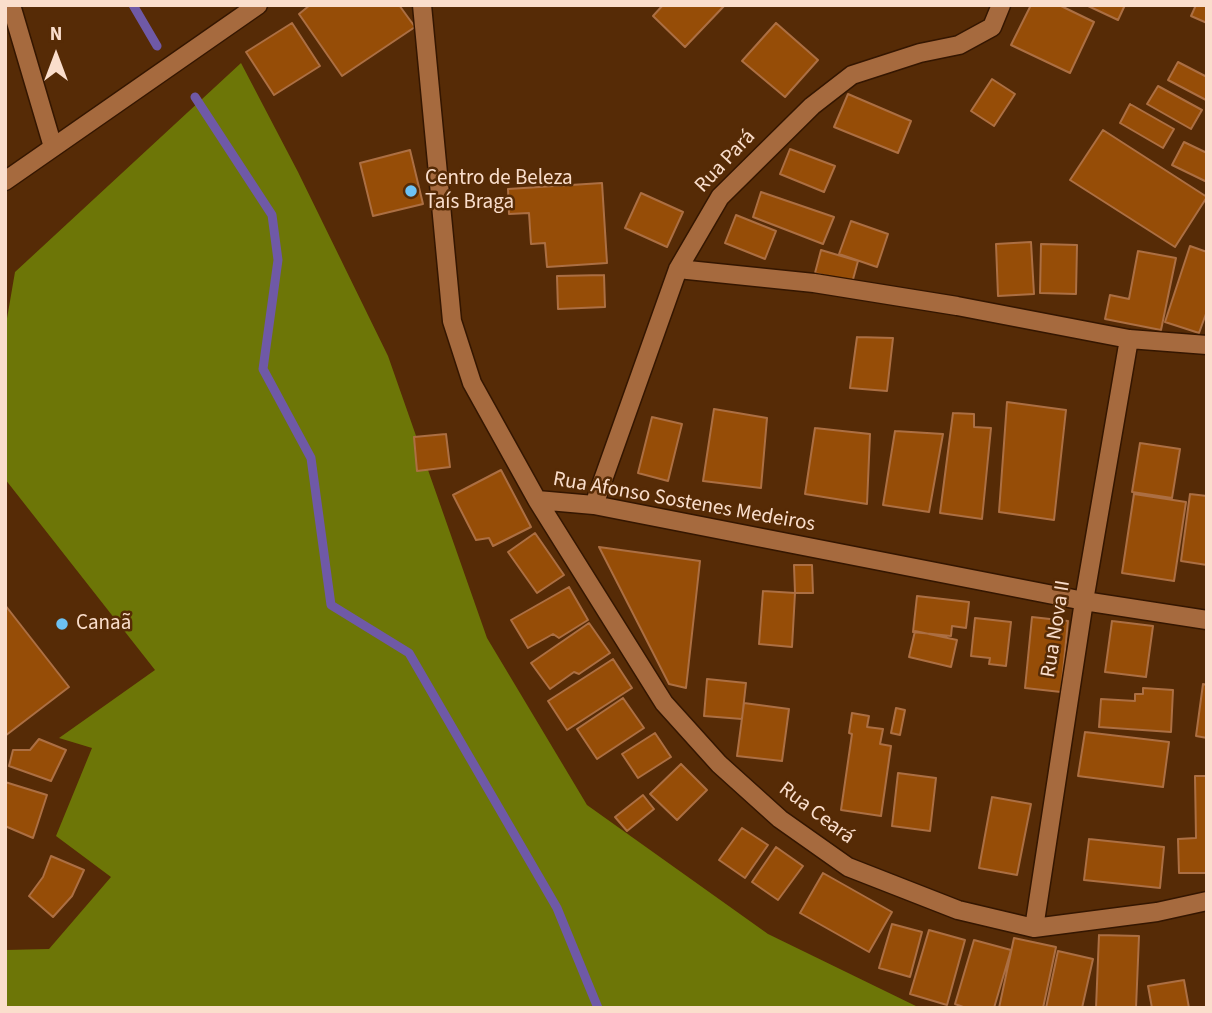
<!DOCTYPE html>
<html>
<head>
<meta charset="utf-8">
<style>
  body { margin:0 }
  #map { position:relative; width:1212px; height:1013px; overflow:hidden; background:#562b06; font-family:"Source Sans 3",sans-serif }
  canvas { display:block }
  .frame { position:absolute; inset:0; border:7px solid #fadecc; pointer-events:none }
  .north { position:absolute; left:21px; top:21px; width:70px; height:70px; -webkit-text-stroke:5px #562b06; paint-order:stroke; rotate:0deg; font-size:19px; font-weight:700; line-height:28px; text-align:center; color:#fadecc }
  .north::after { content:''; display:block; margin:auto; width:24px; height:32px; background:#fadecc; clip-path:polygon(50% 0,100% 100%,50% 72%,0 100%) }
</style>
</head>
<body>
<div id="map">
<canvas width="1212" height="1013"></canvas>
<div class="frame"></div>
<div class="north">N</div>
</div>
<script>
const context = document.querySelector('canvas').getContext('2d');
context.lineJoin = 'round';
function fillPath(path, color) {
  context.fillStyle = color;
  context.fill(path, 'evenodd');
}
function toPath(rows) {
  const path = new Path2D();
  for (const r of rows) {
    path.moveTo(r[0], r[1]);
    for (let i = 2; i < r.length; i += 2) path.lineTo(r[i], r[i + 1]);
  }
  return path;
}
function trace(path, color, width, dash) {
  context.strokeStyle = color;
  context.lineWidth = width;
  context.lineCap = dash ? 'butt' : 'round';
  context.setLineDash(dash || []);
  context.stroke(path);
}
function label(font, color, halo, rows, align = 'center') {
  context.font = font + ' "Source Sans 3",sans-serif';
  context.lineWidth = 5;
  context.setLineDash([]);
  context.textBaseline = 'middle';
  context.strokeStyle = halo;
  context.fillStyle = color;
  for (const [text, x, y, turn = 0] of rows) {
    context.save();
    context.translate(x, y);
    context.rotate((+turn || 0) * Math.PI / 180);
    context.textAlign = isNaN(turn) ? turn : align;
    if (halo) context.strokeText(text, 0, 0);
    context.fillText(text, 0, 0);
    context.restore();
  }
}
fillPath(toPath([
  [241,63,298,172,388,356,487,638,587,805,768,934,920,1008,5,1008,5,950,49,949,111,877,56,836,92,748,59,738,155,670,5,479,5,330,15,272]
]), '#6d7607');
trace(toPath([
  [133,5,157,46],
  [195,97,272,215,278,260,263,369,311,458,331,605,409,653,557,908,598,1008]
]), '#6f59a6', 9);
const building = toPath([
  [310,5,399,5,415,27,342,76,299,14,310,5],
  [663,5,725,5,685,47,653,16,663,5],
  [1031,5,1059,5,1094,22,1070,73,1011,45,1031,5],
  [1086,5,1125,5,1118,20,1086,5],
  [1196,5,1207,5,1207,23,1191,16,1196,5],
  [292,23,320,66,274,95,246,52,292,23],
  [776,23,818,60,785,97,742,61,776,23],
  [1178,62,1207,77,1206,100,1168,80,1178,62],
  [992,79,1015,94,994,126,971,111,992,79],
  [1158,86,1202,110,1191,129,1147,104,1158,86],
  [848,94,911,121,898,153,834,127,848,94],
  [1130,104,1174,129,1163,148,1120,123,1130,104],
  [1103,130,1207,197,1175,247,1070,180,1103,130],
  [1184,142,1207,153,1207,182,1172,165,1184,142],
  [790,149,835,166,824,192,780,174,790,149],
  [410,150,423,204,373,216,360,163,410,150],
  [602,183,607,263,547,267,545,243,531,244,529,213,509,214,508,189,602,183],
  [761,192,834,217,823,244,753,217,761,192],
  [641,193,683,212,667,247,625,228,641,193],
  [736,215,776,231,765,259,725,243,736,215],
  [851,221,888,234,877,267,839,254,851,221],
  [1031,242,1034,294,998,296,996,244,1031,242],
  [1041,244,1077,245,1076,294,1040,293,1041,244],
  [1190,246,1207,252,1207,311,1199,333,1165,322,1190,246],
  [821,250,858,261,852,283,815,273,821,250],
  [1138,251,1176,258,1161,330,1105,319,1110,295,1129,299,1138,251],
  [604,275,605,307,558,309,557,276,604,275],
  [857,337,893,338,887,391,850,388,857,337],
  [1007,402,1066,410,1054,520,999,512,1007,402],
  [714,409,767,418,761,488,703,481,714,409],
  [953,413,974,414,974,427,991,428,982,519,940,513,953,413],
  [652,417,682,424,668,481,638,473,652,417],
  [815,428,870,434,867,504,805,494,815,428],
  [895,431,943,434,929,512,883,505,895,431],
  [446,434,450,467,417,471,414,437,446,434],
  [1140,443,1180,449,1172,498,1132,492,1140,443],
  [501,470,531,527,493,546,489,538,476,540,453,495,501,470],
  [1134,494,1186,502,1174,581,1122,573,1134,494],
  [1190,494,1207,496,1207,565,1181,561,1190,494],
  [535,533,564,575,537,593,508,552,535,533],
  [599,547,700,561,686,688,669,684,599,547],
  [794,565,812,565,813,593,795,593,794,565],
  [569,587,588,620,559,638,553,634,528,648,511,620,569,587],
  [763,591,795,593,792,647,759,644,763,591],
  [917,596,969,602,966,628,952,626,951,636,913,632,917,596],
  [5,605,69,687,5,736,5,605],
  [1032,617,1068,621,1061,692,1025,688,1032,617],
  [975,618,1011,622,1006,666,989,664,990,658,971,656,975,618],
  [1112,621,1153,626,1146,677,1105,672,1112,621],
  [589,623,610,653,579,674,574,672,550,689,531,663,589,623],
  [915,631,957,640,951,667,909,657,915,631],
  [613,659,632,688,567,730,548,701,613,659],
  [707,679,746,683,742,719,704,716,707,679],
  [1203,684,1207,685,1207,738,1196,736,1203,684],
  [1143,688,1173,690,1171,732,1099,727,1101,699,1135,701,1135,694,1143,694,1143,688],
  [623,698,644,728,597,759,577,729,623,698],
  [744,703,789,709,782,761,737,756,744,703],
  [896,708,905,710,900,735,891,733,896,708],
  [852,713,869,716,867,727,883,729,880,744,891,746,881,816,841,810,852,734,849,733,852,713],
  [1085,732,1169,742,1163,787,1078,776,1085,732],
  [655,733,671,757,638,778,622,754,655,733],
  [39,739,66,750,51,781,9,766,13,750,30,750,39,739],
  [681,764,707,790,677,820,650,794,681,764],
  [898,773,936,778,930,831,892,826,898,773],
  [1195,776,1207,776,1207,873,1179,873,1178,839,1196,838,1195,776],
  [5,782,47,795,33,838,5,826,5,782],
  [643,795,654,809,627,831,615,817,643,795],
  [992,797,1031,804,1017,875,979,868,992,797],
  [742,828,768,845,745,878,719,860,742,828],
  [1089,839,1164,847,1160,888,1084,880,1089,839],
  [776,847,803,866,778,900,752,882,776,847],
  [51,856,84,870,72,896,53,917,29,896,43,877,51,856],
  [823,873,892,912,869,952,800,913,823,873],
  [892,924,922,932,910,977,879,968,892,924],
  [929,930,965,940,947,1005,910,994,929,930],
  [1099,935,1139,936,1136,1008,1096,1008,1099,935],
  [1014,938,1056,947,1043,1008,999,1008,1014,938],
  [974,940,1011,950,994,1008,966,1008,955,1004,974,940],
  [1058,951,1093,959,1082,1008,1046,1008,1058,951],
  [1184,980,1189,1008,1152,1008,1148,986,1184,980]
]);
fillPath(building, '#964d07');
trace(building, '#ac6f43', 2);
const minor = toPath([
  [11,5,53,147],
  [422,5,452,321,472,383,537,500,594,505,1084,601,1207,620],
  [678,269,814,283,957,306,1129,339,1207,345],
  [537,500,664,703,719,764,780,819,848,867,958,910,1034,928,1157,912,1207,901],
  [594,505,678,269,720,197,812,106,852,75,920,53,959,45,992,27,1001,5],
  [1034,928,1084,601,1129,339]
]);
const tertiary = toPath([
  [5,181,258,5]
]);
trace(minor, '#341600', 21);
trace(tertiary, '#341600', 21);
trace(minor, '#a66a3e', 18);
trace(tertiary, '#a66a3e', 18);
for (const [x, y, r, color] of [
  [411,191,7,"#6dc2f3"],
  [62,624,7,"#6dc2f3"]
]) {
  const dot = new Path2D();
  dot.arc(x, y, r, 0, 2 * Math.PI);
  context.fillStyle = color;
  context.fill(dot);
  trace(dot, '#562b06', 2.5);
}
label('21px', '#fadecc', '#562b06', [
  ["Rua Pará",726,162,-47],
  ["Rua Afonso Sostenes Medeiros",684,503,10],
  ["Rua Nova II",1057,629,-81],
  ["Rua Ceará",816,814,37]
]);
label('21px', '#fadecc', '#562b06', [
  ["Centro de Beleza",425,179],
  ["Taís Braga",425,203],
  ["Canaã",76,624]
], 'left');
</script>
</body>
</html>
